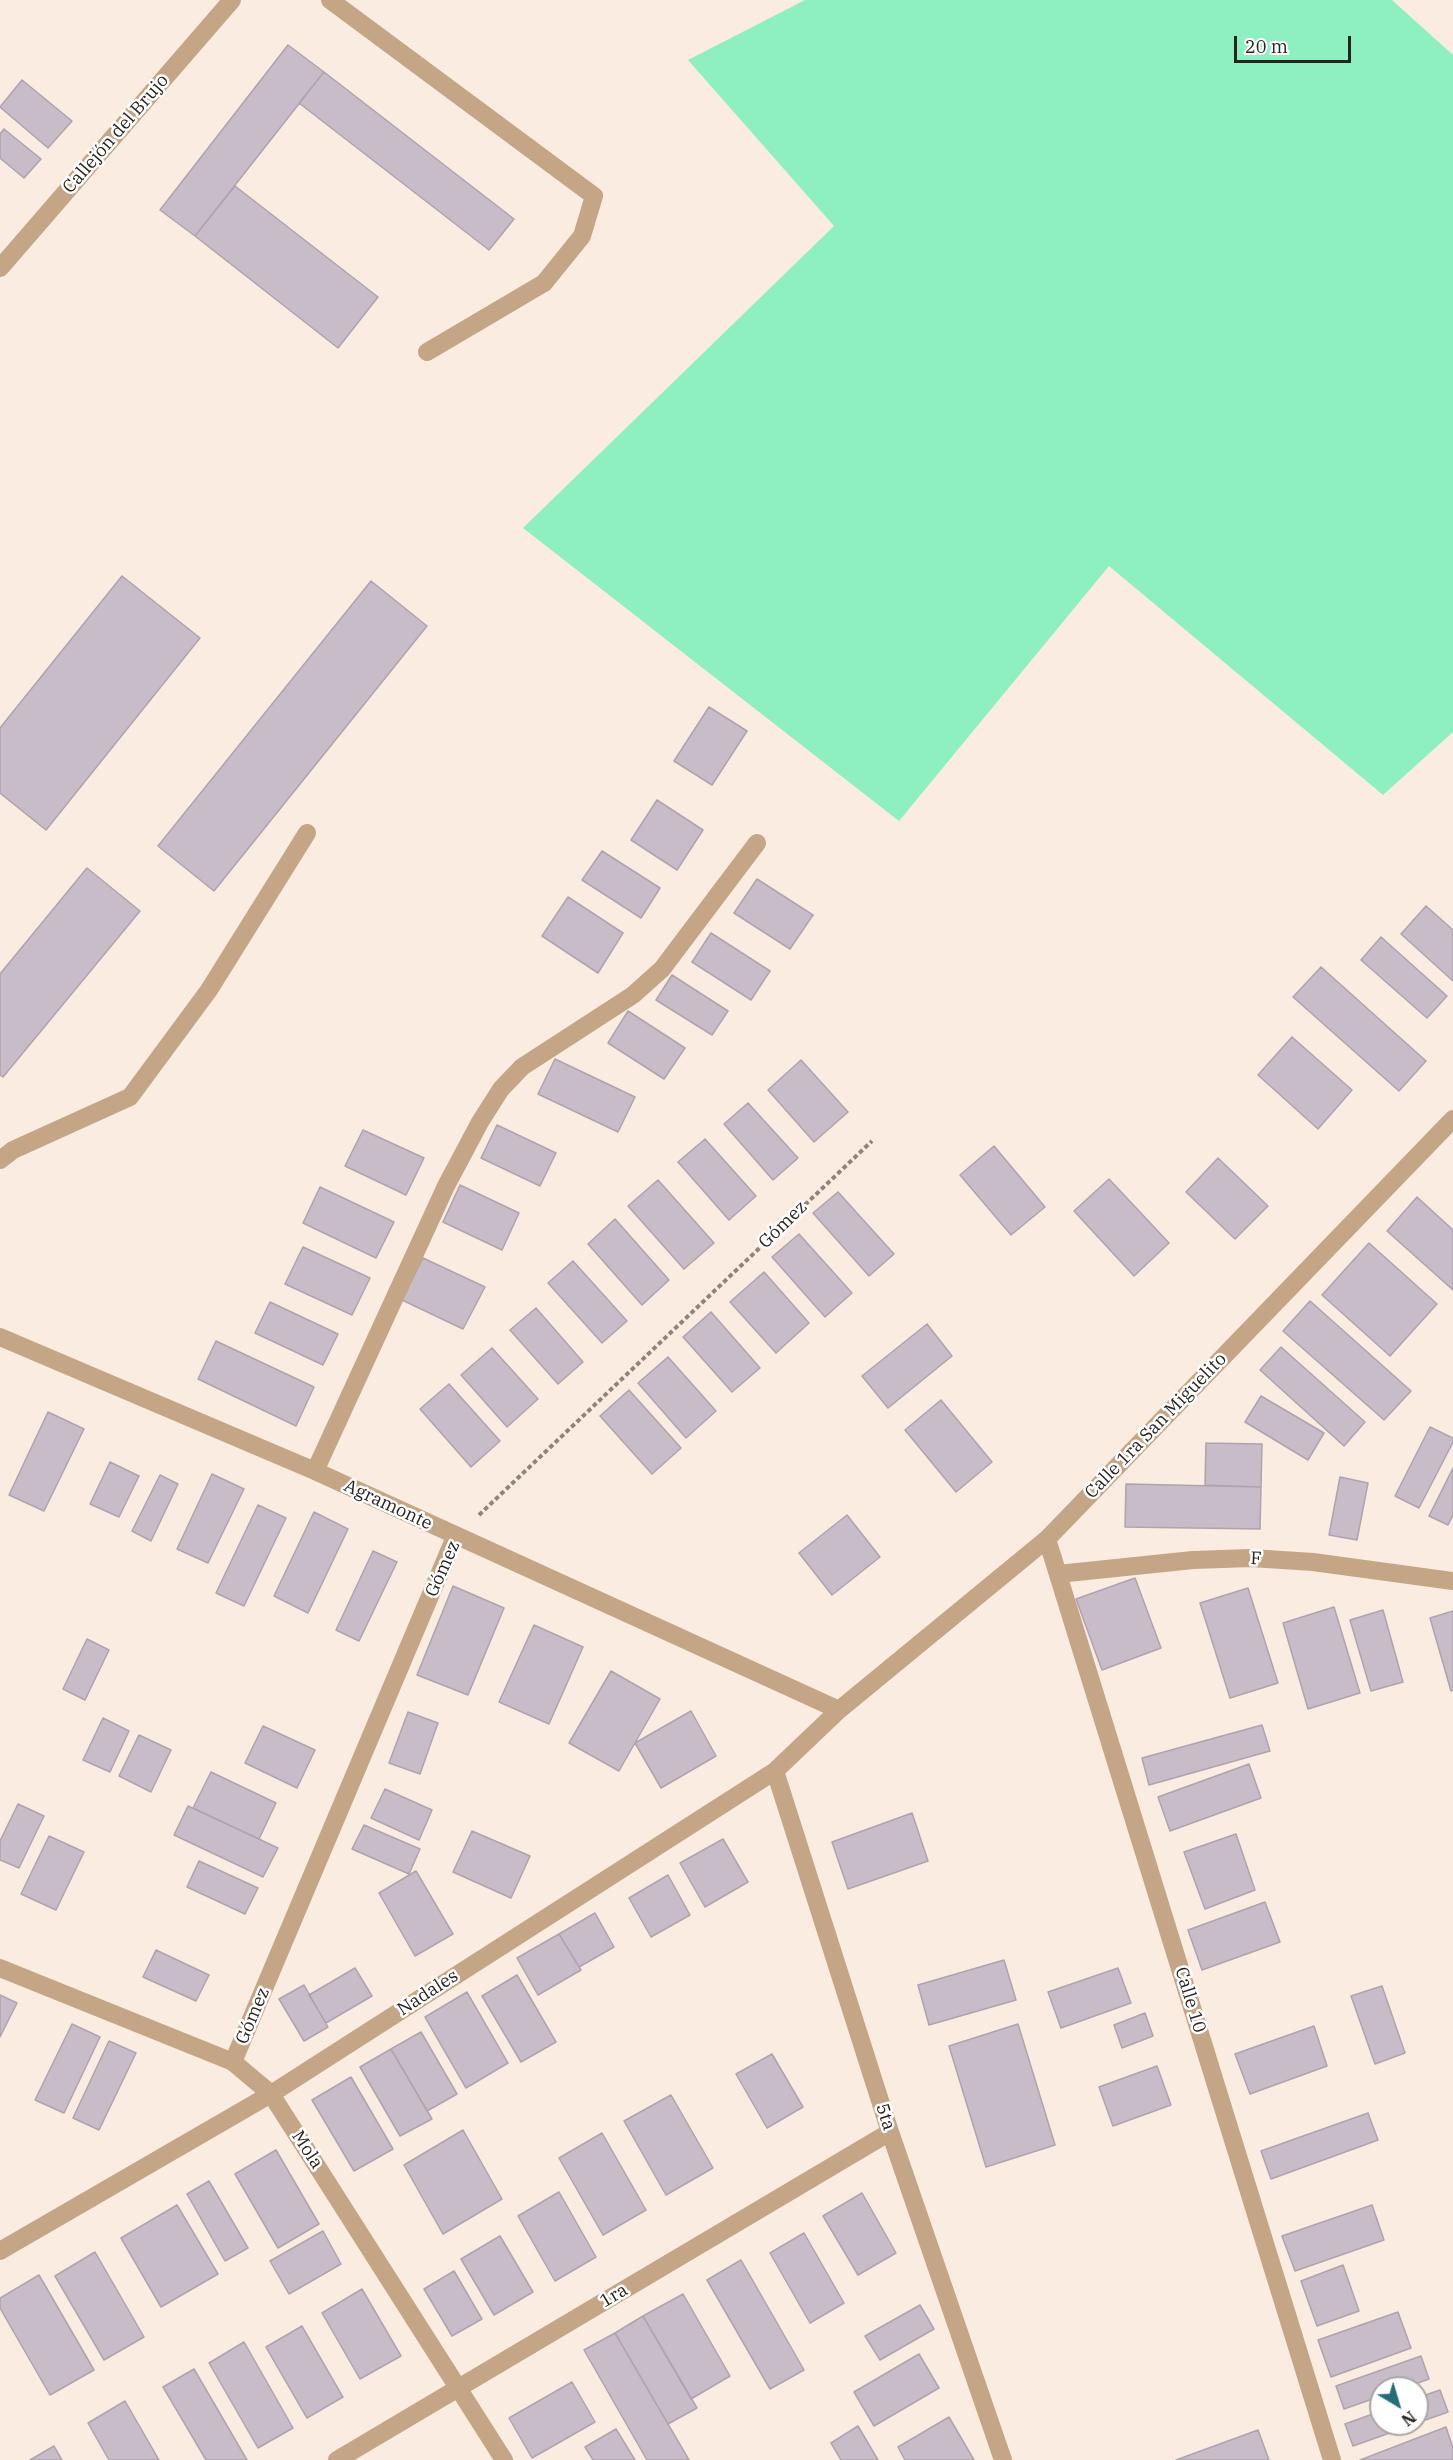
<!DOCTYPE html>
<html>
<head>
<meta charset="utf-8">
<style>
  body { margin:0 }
  #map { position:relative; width:1453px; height:2460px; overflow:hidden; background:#faece0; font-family:"IBM Plex Serif",serif }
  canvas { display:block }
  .north { position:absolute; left:1369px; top:2376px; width:60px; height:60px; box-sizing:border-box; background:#fff; border:2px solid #a9a7a5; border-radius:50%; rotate:142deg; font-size:16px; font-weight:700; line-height:24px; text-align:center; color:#28231f }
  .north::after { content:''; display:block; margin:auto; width:21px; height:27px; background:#256d79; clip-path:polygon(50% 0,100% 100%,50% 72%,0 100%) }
  .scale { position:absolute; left:1234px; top:36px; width:117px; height:27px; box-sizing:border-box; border:3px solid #28231f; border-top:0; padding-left:8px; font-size:18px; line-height:21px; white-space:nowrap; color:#28231f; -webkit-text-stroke:4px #fff; paint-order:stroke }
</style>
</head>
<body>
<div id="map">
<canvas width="1453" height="2460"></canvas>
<div class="north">N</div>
<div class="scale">20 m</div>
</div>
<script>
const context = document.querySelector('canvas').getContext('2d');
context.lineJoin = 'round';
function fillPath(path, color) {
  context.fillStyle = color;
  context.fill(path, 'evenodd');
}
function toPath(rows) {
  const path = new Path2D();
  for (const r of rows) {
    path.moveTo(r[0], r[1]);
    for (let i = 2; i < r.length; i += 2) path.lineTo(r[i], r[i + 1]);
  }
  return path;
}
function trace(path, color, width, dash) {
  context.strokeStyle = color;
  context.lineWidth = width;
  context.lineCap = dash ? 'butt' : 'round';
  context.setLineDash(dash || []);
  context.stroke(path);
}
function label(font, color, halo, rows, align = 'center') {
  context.font = font + ' "IBM Plex Serif",serif';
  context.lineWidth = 5;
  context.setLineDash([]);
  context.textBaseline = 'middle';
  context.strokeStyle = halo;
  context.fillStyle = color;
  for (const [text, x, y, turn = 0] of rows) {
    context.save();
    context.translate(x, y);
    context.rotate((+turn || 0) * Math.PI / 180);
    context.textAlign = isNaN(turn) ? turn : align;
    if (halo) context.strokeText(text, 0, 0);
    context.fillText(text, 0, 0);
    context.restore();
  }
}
fillPath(toPath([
  [805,0,1392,0,1453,55,1453,732,1383,795,1109,566,899,821,523,528,834,226,688,60]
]), '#8ef0c0');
const building = toPath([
  [288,45,324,72,195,236,160,210,288,45],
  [324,72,514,219,489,250,299,103,324,72],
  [22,80,72,121,48,148,0,107,22,80],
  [4,129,41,159,24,178,0,158,0,134,4,129],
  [235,186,378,297,338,348,195,236,235,186],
  [122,576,200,638,46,830,0,793,0,728,122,576],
  [371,581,427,626,214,891,158,846,371,581],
  [709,707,747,731,712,785,674,761,709,707],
  [657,800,703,830,677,870,631,840,657,800],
  [602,851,660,888,641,918,582,880,602,851],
  [87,868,140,911,3,1077,0,1075,0,974,87,868],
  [757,879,813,915,790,949,734,913,757,879],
  [568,897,623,933,598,973,542,936,568,897],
  [1426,906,1453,930,1453,981,1401,934,1426,906],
  [711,933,770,971,751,1000,692,962,711,933],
  [1381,937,1447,996,1427,1018,1361,960,1381,937],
  [1321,967,1426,1061,1399,1091,1293,997,1321,967],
  [672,975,728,1011,712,1035,656,1000,672,975],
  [628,1011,685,1048,664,1079,608,1043,628,1011],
  [1292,1037,1352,1090,1318,1129,1258,1075,1292,1037],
  [555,1059,635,1097,618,1132,538,1094,555,1059],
  [801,1060,848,1112,814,1142,768,1090,801,1060],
  [748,1103,798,1158,773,1180,724,1124,748,1103],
  [497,1125,556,1153,540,1186,481,1158,497,1125],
  [363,1130,424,1158,406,1195,345,1166,363,1130],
  [705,1139,756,1196,729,1220,678,1162,705,1139],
  [994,1146,1045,1207,1011,1235,960,1175,994,1146],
  [1218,1158,1268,1206,1235,1239,1186,1192,1218,1158],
  [1109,1179,1169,1243,1134,1276,1074,1211,1109,1179],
  [658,1180,714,1243,684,1269,628,1206,658,1180],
  [460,1185,519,1213,502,1250,443,1222,460,1185],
  [320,1187,394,1222,376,1258,303,1223,320,1187],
  [838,1192,894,1254,869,1276,813,1213,838,1192],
  [1417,1197,1453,1230,1453,1290,1387,1231,1417,1197],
  [615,1219,669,1280,642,1305,588,1244,615,1219],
  [799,1234,852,1293,825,1317,772,1257,799,1234],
  [1369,1243,1437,1304,1390,1356,1322,1295,1369,1243],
  [303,1247,370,1278,352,1315,285,1284,303,1247],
  [423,1258,485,1287,463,1329,402,1300,423,1258],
  [573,1261,627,1321,602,1343,548,1283,573,1261],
  [764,1272,809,1323,776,1353,730,1302,764,1272],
  [1310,1301,1411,1391,1384,1420,1283,1331,1310,1301],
  [270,1302,338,1334,323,1365,255,1333,270,1302],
  [536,1308,583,1362,558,1384,510,1330,536,1308],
  [711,1312,760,1368,732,1392,683,1337,711,1312],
  [927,1324,952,1356,888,1408,862,1376,927,1324],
  [216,1341,314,1387,296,1426,198,1379,216,1341],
  [1281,1347,1365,1422,1344,1446,1260,1370,1281,1347],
  [492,1348,538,1399,507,1427,461,1375,492,1348],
  [668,1357,716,1411,686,1438,638,1383,668,1357],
  [449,1384,500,1441,471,1467,420,1409,449,1384],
  [629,1390,681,1448,652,1474,600,1416,629,1390],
  [1261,1396,1324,1433,1308,1460,1245,1422,1261,1396],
  [941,1400,992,1462,956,1492,905,1430,941,1400],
  [48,1412,84,1429,44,1511,9,1495,48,1412],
  [1430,1427,1453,1438,1453,1442,1419,1508,1395,1496,1430,1427],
  [1206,1443,1262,1444,1261,1487,1205,1485,1206,1443],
  [110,1462,139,1476,119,1517,90,1504,110,1462],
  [1453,1468,1453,1515,1448,1525,1429,1516,1453,1468],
  [212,1474,244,1489,208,1563,177,1549,212,1474],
  [160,1475,178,1484,151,1541,132,1531,160,1475],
  [1340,1477,1368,1483,1357,1540,1329,1535,1340,1477],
  [1126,1484,1261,1487,1260,1529,1125,1527,1126,1484],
  [258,1505,286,1518,244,1606,216,1593,258,1505],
  [314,1512,348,1529,308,1613,274,1596,314,1512],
  [847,1515,880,1557,832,1595,799,1553,847,1515],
  [373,1551,397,1562,359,1641,336,1630,373,1551],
  [1135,1578,1161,1648,1102,1670,1076,1599,1135,1578],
  [453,1586,504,1608,468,1695,417,1675,453,1586],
  [1248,1588,1278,1683,1230,1698,1200,1603,1248,1588],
  [1334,1607,1360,1693,1308,1709,1283,1623,1334,1607],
  [1383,1610,1403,1682,1371,1691,1350,1620,1383,1610],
  [1453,1611,1453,1690,1451,1691,1430,1618,1453,1611],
  [534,1625,583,1647,549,1724,499,1702,534,1625],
  [87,1639,109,1650,85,1700,63,1689,87,1639],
  [611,1671,660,1699,619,1771,569,1743,611,1671],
  [691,1711,716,1756,661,1788,635,1743,691,1711],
  [408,1712,438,1723,420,1774,389,1763,408,1712],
  [103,1718,129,1731,110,1772,83,1760,103,1718],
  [1262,1725,1270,1751,1149,1785,1142,1758,1262,1725],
  [263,1726,315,1750,297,1788,245,1763,263,1726],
  [139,1735,171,1750,151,1792,119,1776,139,1735],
  [1249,1764,1261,1798,1170,1831,1158,1797,1249,1764],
  [211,1772,276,1803,259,1839,193,1808,211,1772],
  [385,1789,432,1810,419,1840,371,1818,385,1789],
  [18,1804,44,1816,19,1868,0,1860,0,1841,18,1804],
  [188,1806,278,1848,263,1877,174,1835,188,1806],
  [912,1813,928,1861,848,1889,832,1842,912,1813],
  [364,1825,420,1849,409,1874,352,1849,364,1825],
  [472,1831,530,1856,511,1898,453,1872,472,1831],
  [1236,1834,1255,1890,1205,1909,1184,1852,1236,1834],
  [49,1836,84,1852,56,1910,21,1894,49,1836],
  [723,1839,748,1882,705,1907,680,1863,723,1839],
  [199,1861,258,1888,245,1914,187,1887,199,1861],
  [416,1871,453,1934,415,1956,379,1893,416,1871],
  [668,1875,690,1915,651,1937,629,1898,668,1875],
  [1265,1902,1280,1942,1202,1970,1188,1930,1265,1902],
  [595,1913,614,1947,579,1967,559,1934,595,1913],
  [559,1934,581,1970,538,1995,517,1958,559,1934],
  [156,1950,209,1975,196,2001,143,1977,156,1950],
  [1004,1960,1016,2000,929,2025,918,1985,1004,1960],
  [355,1968,372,1996,326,2023,309,1995,355,1968],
  [1118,1968,1131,2003,1061,2028,1048,1992,1118,1968],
  [517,1975,556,2042,521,2062,482,1996,517,1975],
  [304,1985,328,2027,304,2041,279,1999,304,1985],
  [1382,1986,1405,2053,1375,2064,1351,1996,1382,1986],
  [467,1992,508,2063,466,2088,425,2017,467,1992],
  [0,1995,17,2003,0,2037,0,1995],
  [1145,2013,1153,2036,1122,2048,1114,2025,1145,2013],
  [72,2024,100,2037,64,2113,35,2100,72,2024],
  [1018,2024,1055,2145,986,2167,949,2046,1018,2024],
  [1314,2026,1327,2066,1250,2094,1235,2054,1314,2026],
  [421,2032,457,2094,427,2111,391,2049,421,2032],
  [109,2041,136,2053,99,2130,73,2118,109,2041],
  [391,2049,432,2119,400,2136,360,2067,391,2049],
  [772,2054,803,2107,767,2128,736,2074,772,2054],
  [1157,2066,1171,2105,1113,2126,1099,2087,1157,2066],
  [351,2077,393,2149,354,2171,312,2100,351,2077],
  [671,2095,713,2168,666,2195,624,2121,671,2095],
  [1368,2113,1378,2140,1271,2179,1261,2151,1368,2113],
  [463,2130,502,2199,443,2234,404,2165,463,2130],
  [602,2133,646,2210,603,2235,559,2158,602,2133],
  [276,2150,319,2224,278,2248,235,2174,276,2150],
  [209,2181,248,2248,225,2261,187,2194,209,2181],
  [559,2192,596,2257,555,2281,518,2216,559,2192],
  [862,2193,896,2253,858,2275,823,2216,862,2193],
  [177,2205,218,2274,161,2307,121,2238,177,2205],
  [1372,2205,1384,2240,1295,2271,1282,2236,1372,2205],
  [323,2231,341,2264,289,2294,270,2261,323,2231],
  [804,2233,844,2303,810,2323,770,2253,804,2233],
  [500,2236,533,2292,494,2315,461,2259,500,2236],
  [95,2252,144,2337,104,2360,55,2276,95,2252],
  [741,2260,804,2370,770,2389,707,2280,741,2260],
  [1343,2265,1359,2311,1317,2326,1301,2281,1343,2265],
  [454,2271,482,2319,452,2336,424,2289,454,2271],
  [39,2275,94,2370,50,2395,0,2308,0,2298,39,2275],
  [362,2289,401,2356,360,2379,322,2313,362,2289],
  [683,2294,730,2376,691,2399,643,2316,683,2294],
  [920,2305,934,2329,880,2360,865,2336,920,2305],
  [1398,2312,1411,2348,1331,2377,1318,2340,1398,2312],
  [643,2316,697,2408,668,2424,615,2333,643,2316],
  [302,2326,343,2397,307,2418,266,2347,302,2326],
  [615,2333,668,2424,689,2460,647,2460,584,2350,615,2333],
  [244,2342,293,2428,258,2448,209,2363,244,2342],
  [919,2354,939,2388,874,2426,854,2392,919,2354],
  [1421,2356,1429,2379,1404,2388,1381,2388,1381,2396,1344,2409,1336,2386,1421,2356],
  [194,2369,247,2460,206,2460,163,2387,194,2369],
  [572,2382,595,2422,532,2458,509,2418,572,2382],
  [1440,2390,1448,2412,1417,2423,1417,2398,1440,2390],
  [125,2401,159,2460,109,2460,88,2423,125,2401],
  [1381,2411,1381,2424,1415,2424,1353,2446,1345,2424,1381,2411],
  [949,2417,974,2460,905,2460,898,2447,949,2417],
  [858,2426,878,2460,841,2460,831,2443,858,2426],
  [1446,2427,1453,2448,1453,2460,1360,2460,1446,2427],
  [616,2429,635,2460,593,2460,585,2447,616,2429],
  [1258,2430,1269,2460,1176,2460,1258,2430],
  [54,2446,62,2460,30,2460,54,2446]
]);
fillPath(building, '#c8bcc9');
trace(building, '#aea3af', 1.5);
trace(toPath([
  [479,1515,872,1141]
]), '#8d847c', 4, [4.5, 3]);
trace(toPath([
  [330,0,594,196,582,236,544,283,427,352],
  [0,1160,13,1150,130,1097,209,990,307,833]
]), '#c4a687', 18);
trace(toPath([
  [0,268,232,0],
  [0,1337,315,1471,839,1710],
  [315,1471,446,1186,480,1122,501,1089,522,1067,633,995,662,969,757,843],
  [1047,1539,1332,2460],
  [1058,1574,1193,1560,1251,1558,1313,1562,1453,1581],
  [775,1771,890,2132,1003,2460],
  [0,1968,233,2062,271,2094,504,2460],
  [233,2062,455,1537],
  [0,2251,271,2094,775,1771,839,1710,1047,1539,1453,1119],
  [337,2460,890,2132]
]), '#c4a687', 18);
label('18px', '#28231f', '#fff', [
  ["Callejón del Brujo",116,134,-49],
  ["Gómez",783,1225,-44],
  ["Calle 1ra San Miguelito",1156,1426,-46],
  ["Agramonte",388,1505,25],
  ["F",1256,1559,2],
  ["Gómez",443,1569,-66],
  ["Nadales",428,1993,-33],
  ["Calle 10",1190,2000,73],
  ["Gómez",253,2016,-67],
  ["5ta",885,2117,72],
  ["Mola",307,2150,57],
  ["1ra",614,2296,-31]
]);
</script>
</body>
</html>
